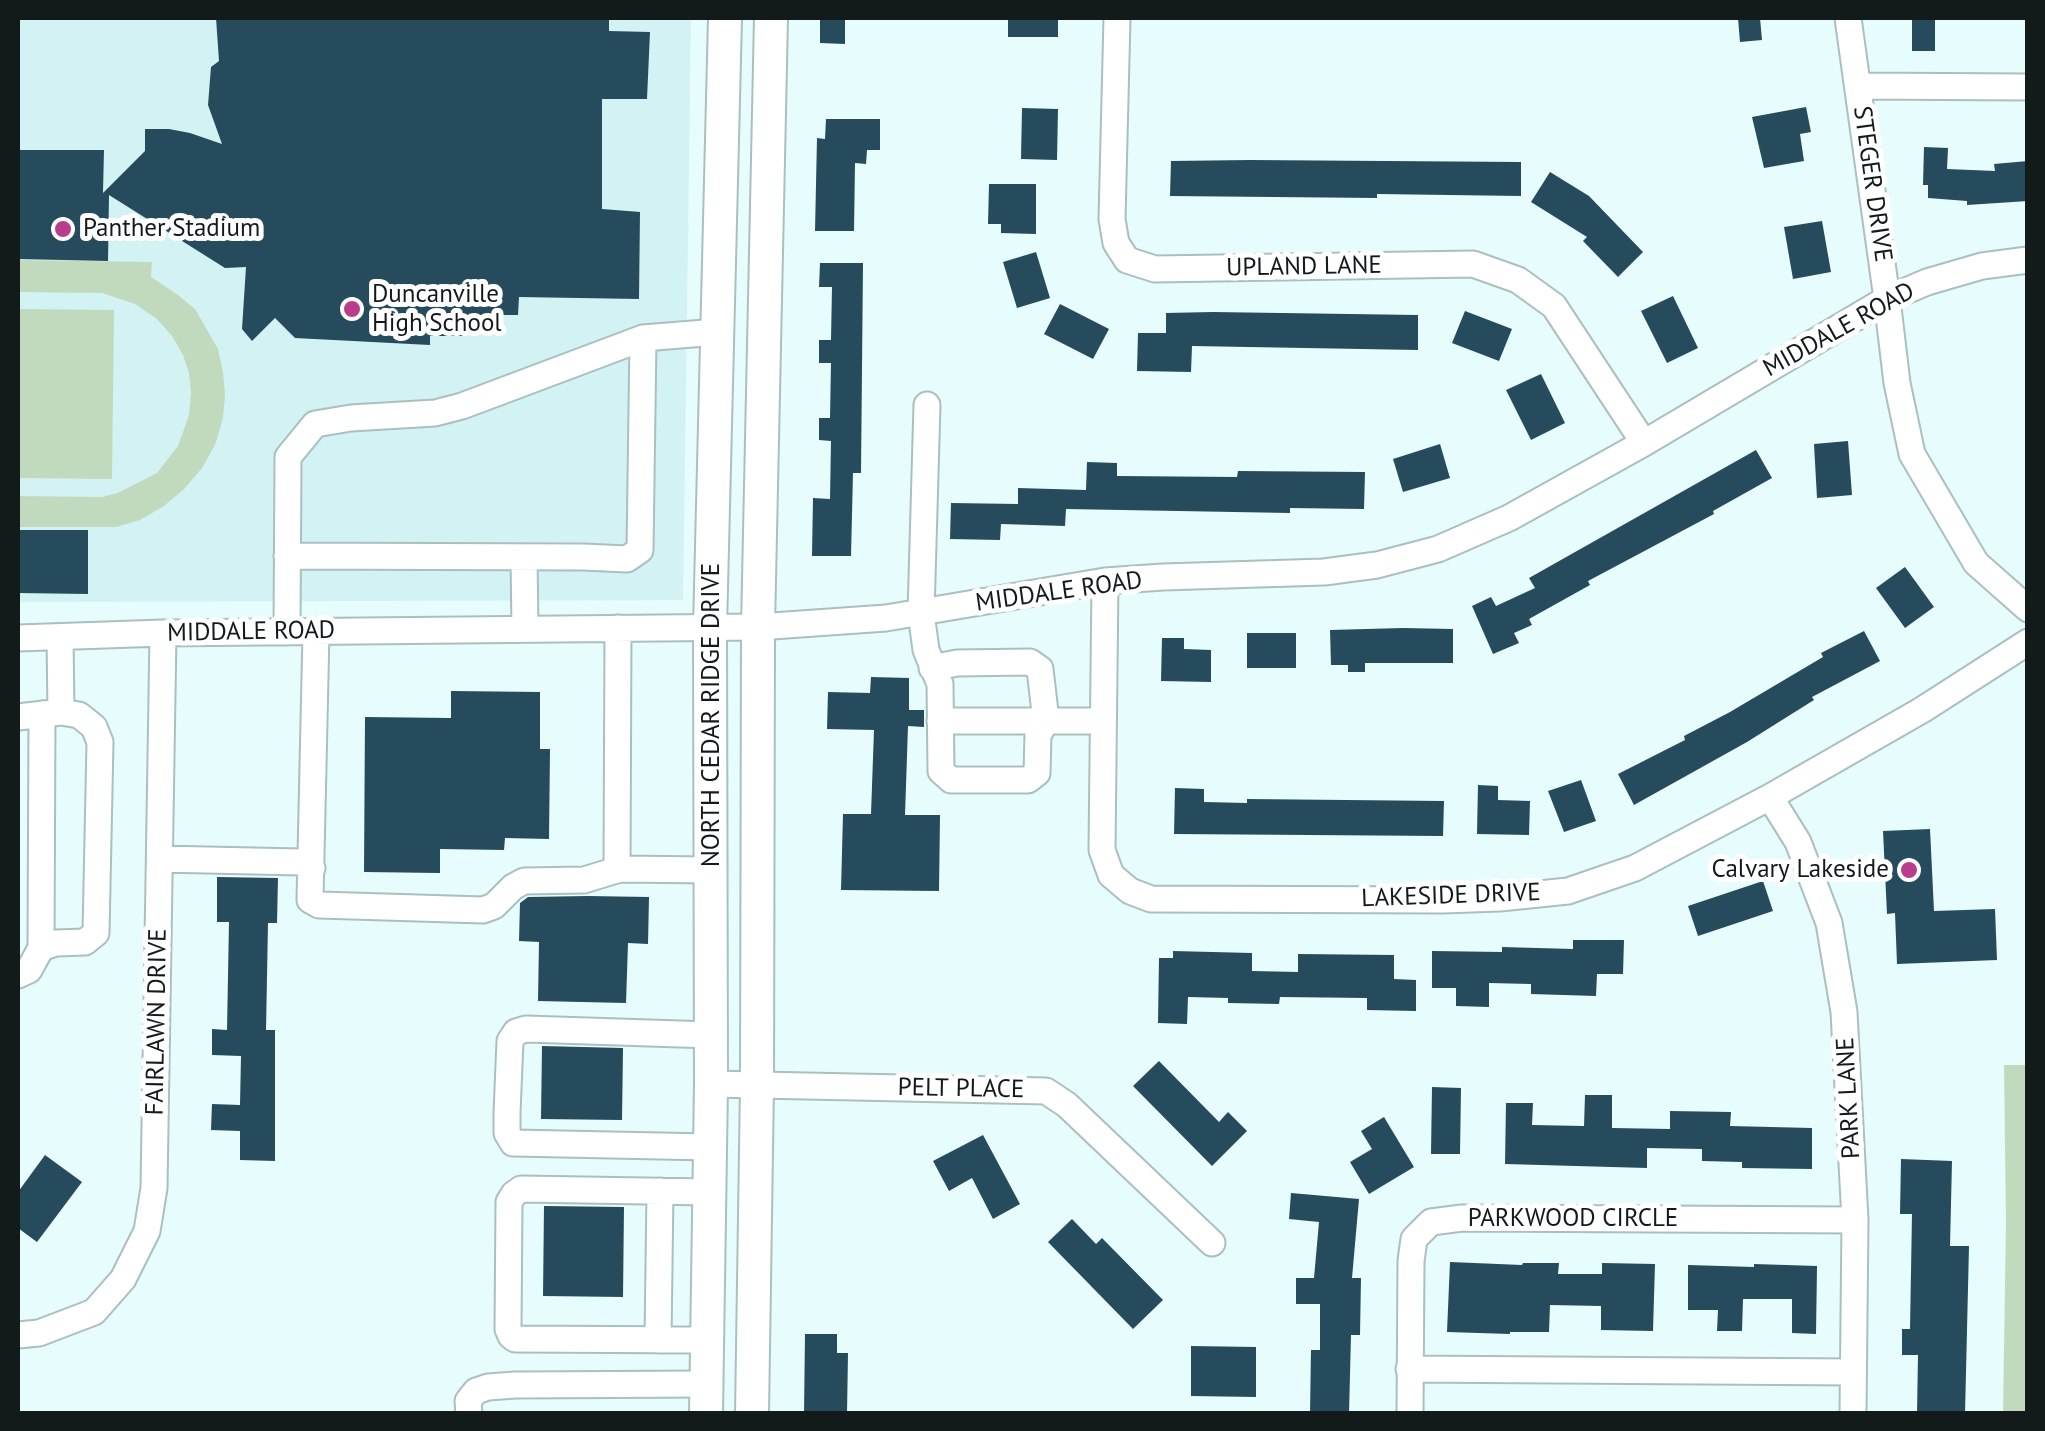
<!DOCTYPE html>
<html>
<head>
<meta charset="utf-8">
<style>
  body { margin:0 }
  #map { position:relative; width:2045px; height:1431px; overflow:hidden; background:#e6fcfd; font-family:"PT Sans",sans-serif }
  canvas { display:block }
  .frame { position:absolute; inset:0; border:20px solid #121a1a; pointer-events:none }
</style>
</head>
<body>
<div id="map">
<canvas width="2045" height="1431"></canvas>
<div class="frame"></div>
</div>
<script>
const context = document.querySelector('canvas').getContext('2d');
context.lineJoin = 'round';
function fillPath(path, color) {
  context.fillStyle = color;
  context.fill(path, 'evenodd');
}
function toPath(rows) {
  const path = new Path2D();
  for (const r of rows) {
    path.moveTo(r[0], r[1]);
    for (let i = 2; i < r.length; i += 2) path.lineTo(r[i], r[i + 1]);
  }
  return path;
}
function trace(path, color, width, dash) {
  context.strokeStyle = color;
  context.lineWidth = width;
  context.lineCap = dash ? 'butt' : 'round';
  context.setLineDash(dash || []);
  context.stroke(path);
}
function label(font, color, halo, rows, align = 'center') {
  context.font = font + ' "PT Sans",sans-serif';
  context.lineWidth = 10;
  context.setLineDash([]);
  context.textBaseline = 'middle';
  context.strokeStyle = halo;
  context.fillStyle = color;
  for (const [text, x, y, turn = 0] of rows) {
    context.save();
    context.translate(x, y);
    context.rotate((+turn || 0) * Math.PI / 180);
    context.textAlign = isNaN(turn) ? turn : align;
    if (halo) context.strokeText(text, 0, 0);
    context.fillText(text, 0, 0);
    context.restore();
  }
}
fillPath(toPath([
  [18,18,691,18,683,600,18,602]
]), '#d3f2f4');
fillPath(toPath([
  [18,260,152,262,151,277,178,295,195,309,218,349,223,372,225,395,223,418,215,445,202,468,184,489,164,506,140,520,116,527,18,527,18,496,102,497,118,493,157,473,178,446,189,415,191,392,189,373,183,355,172,336,157,319,135,304,102,293,18,292],
  [18,309,114,310,112,479,18,478],
  [2004,1065,2027,1065,2027,1413,2003,1413,2006,1222]
]), '#c1dabd');
fillPath(toPath([
  [216,18,609,18,609,31,650,32,647,99,602,99,602,209,640,212,639,299,519,297,518,315,464,315,463,336,430,336,430,345,295,338,275,318,252,341,242,329,246,267,225,268,109,195,108,261,18,259,18,150,104,150,103,193,145,151,145,129,169,129,190,133,222,144,208,105,211,67,219,61],
  [820,18,845,18,845,44,820,43],
  [1008,18,1058,18,1058,37,1008,37],
  [1738,18,1760,18,1762,40,1740,42],
  [1912,18,1935,18,1935,51,1912,51],
  [1806,107,1811,132,1800,134,1804,161,1764,168,1752,117],
  [1022,108,1058,109,1057,160,1021,159],
  [826,119,880,119,880,150,867,150,866,164,855,163,854,231,815,231,817,138,825,139],
  [1924,147,1948,148,1947,169,1995,171,1994,164,2028,161,2028,201,1967,205,1967,201,1928,198,1928,185,1923,185],
  [1250,160,1521,162,1521,196,1377,194,1377,198,1170,196,1171,161],
  [1550,172,1589,196,1643,252,1618,277,1583,241,1587,237,1531,202],
  [989,184,1036,184,1036,234,1001,233,1001,224,988,224],
  [1822,221,1831,272,1793,279,1784,227],
  [1036,252,1050,298,1017,308,1003,262],
  [820,263,863,263,861,473,853,473,851,556,812,556,813,498,830,499,831,441,819,440,819,418,830,418,831,363,819,363,819,340,831,340,832,287,819,287],
  [1673,296,1698,348,1667,363,1641,311],
  [1060,304,1109,329,1093,359,1044,334],
  [1465,311,1512,329,1499,361,1452,343],
  [1213,312,1418,315,1418,350,1192,346,1191,372,1137,371,1138,333,1166,333,1166,313],
  [1541,374,1565,423,1531,440,1506,390],
  [1848,441,1852,495,1817,498,1814,444],
  [1440,444,1450,478,1403,492,1393,459],
  [1756,450,1772,478,1713,511,1714,514,1588,581,1590,585,1529,619,1532,625,1514,633,1519,643,1493,654,1472,606,1491,597,1496,606,1535,588,1529,578],
  [1087,462,1117,463,1117,476,1237,477,1238,471,1365,472,1364,509,1290,508,1290,513,1066,509,1065,526,1001,524,1000,540,950,539,951,503,1018,504,1018,488,1086,490],
  [18,530,88,530,88,594,18,593],
  [1905,567,1934,607,1905,628,1876,588],
  [1403,628,1453,629,1453,663,1365,663,1365,672,1348,672,1348,665,1331,665,1330,630],
  [1864,631,1880,661,1812,697,1814,700,1747,742,1634,805,1618,774,1685,740,1684,736,1730,712,1823,657,1821,653],
  [1247,633,1296,633,1296,668,1247,668],
  [1162,638,1184,638,1184,649,1211,650,1211,682,1161,681],
  [871,677,909,678,909,710,924,710,924,727,908,726,905,815,940,815,939,891,841,890,843,814,871,814,874,730,827,729,828,692,870,693],
  [451,691,540,692,540,749,550,749,549,839,505,838,504,850,440,849,440,873,364,872,365,717,451,718],
  [1581,780,1596,821,1564,832,1548,791],
  [1478,785,1498,786,1498,800,1530,801,1529,835,1477,834],
  [1175,788,1204,789,1204,802,1247,803,1247,799,1444,801,1443,836,1174,834],
  [1930,829,1934,911,1995,909,1997,960,1897,964,1895,913,1887,914,1883,831],
  [217,877,278,878,277,923,268,923,266,1030,275,1030,275,1161,240,1160,240,1131,211,1130,212,1104,240,1105,241,1056,212,1055,212,1029,227,1030,229,922,217,922],
  [1763,881,1773,911,1698,936,1688,906],
  [588,896,649,897,648,944,628,943,626,1003,538,1001,539,942,519,941,520,903,528,897],
  [1573,940,1624,940,1623,974,1597,974,1596,996,1531,994,1531,984,1489,983,1489,1007,1456,1006,1456,988,1432,988,1432,951,1502,952,1502,947,1573,949],
  [1173,951,1252,953,1252,971,1298,972,1298,954,1394,955,1394,979,1416,980,1416,1011,1367,1010,1367,998,1280,997,1279,1004,1228,1003,1228,998,1188,997,1187,1024,1158,1023,1159,958,1173,958],
  [542,1046,623,1048,622,1120,541,1119],
  [1159,1061,1219,1122,1228,1112,1247,1131,1212,1166,1133,1086],
  [1432,1087,1461,1088,1460,1154,1431,1154],
  [1585,1095,1612,1095,1612,1128,1670,1129,1670,1111,1731,1112,1730,1126,1812,1128,1812,1169,1742,1168,1742,1162,1702,1161,1702,1149,1647,1148,1647,1168,1505,1164,1506,1103,1533,1103,1532,1125,1584,1126],
  [1384,1117,1414,1167,1369,1194,1350,1162,1372,1149,1361,1131],
  [983,1135,1020,1204,993,1219,972,1178,949,1191,933,1161],
  [45,1155,82,1182,37,1242,18,1228,18,1192],
  [1901,1159,1952,1161,1950,1246,1969,1246,1965,1414,1917,1414,1918,1355,1902,1355,1902,1329,1910,1329,1912,1214,1900,1214],
  [1291,1193,1359,1199,1352,1278,1361,1278,1360,1335,1351,1335,1349,1414,1310,1414,1311,1350,1320,1350,1320,1304,1296,1304,1296,1278,1314,1278,1319,1222,1289,1219],
  [544,1206,624,1207,623,1297,543,1296],
  [1072,1219,1096,1244,1102,1238,1163,1300,1133,1329,1048,1242],
  [1450,1262,1522,1265,1523,1263,1559,1263,1558,1274,1602,1274,1602,1263,1655,1264,1653,1331,1601,1330,1601,1306,1550,1305,1549,1332,1510,1332,1510,1334,1447,1332],
  [1754,1264,1817,1266,1816,1334,1792,1333,1792,1299,1743,1299,1742,1331,1717,1331,1718,1310,1688,1310,1688,1265,1754,1267],
  [805,1334,837,1334,837,1353,848,1353,847,1414,804,1414],
  [1191,1346,1256,1347,1256,1397,1191,1396]
]), '#264b5c');
const minor = toPath([
  [1117,18,1112,219,1116,243,1127,260,1155,269,1473,264,1518,280,1554,306,1644,443],
  [1848,18,1887,299,1897,383,1912,454,1976,563,2028,609],
  [1858,86,2028,87],
  [927,405,921,613,926,650,940,684,941,771,951,780,1028,780,1037,773,1038,735,1046,721,1103,721],
  [287,556,583,557,627,559,640,550,643,338],
  [524,557,525,629],
  [1105,581,1102,850,1111,875,1130,891,1151,899,1443,900,1500,898,1568,891,1635,868,1770,797,1922,710,2028,642],
  [287,632,288,457,315,424,351,418,435,413,462,406,643,338,717,332],
  [316,632,310,900,319,905,483,910,494,906,513,887,524,881,584,880,620,869,711,870],
  [60,637,61,712],
  [18,638,163,633,758,627,886,618,1105,581,1163,577,1324,572,1377,565,1438,549,1509,518,1644,443,1887,299,1927,282,1982,266,2028,260],
  [932,668,957,663,1030,662,1040,669,1046,721,940,721],
  [18,717,61,712,79,715,94,727,100,742,96,933,85,942,56,943,41,948,29,970,18,975],
  [1770,797,1798,842,1829,923,1844,1012,1855,1220,1853,1414],
  [160,859,301,862,307,863,312,868],
  [617,870,618,628],
  [41,948,42,714],
  [711,1084,1046,1091,1067,1105,1212,1243],
  [710,1147,513,1143,507,1133,507,1113,510,1041,516,1032,526,1029,711,1035],
  [18,1335,39,1333,94,1312,123,1279,147,1231,154,1188,163,633],
  [658,1340,660,1191],
  [707,1340,515,1339,511,1336,508,1329,509,1202,514,1194,521,1189,709,1192],
  [1409,1369,1853,1372],
  [469,1414,468,1401,476,1391,488,1387,515,1385,707,1384],
  [1410,1414,1411,1261,1414,1239,1431,1222,1462,1218,1855,1220]
]);
const major = toPath([
  [706,1414,711,1084,710,628,725,18],
  [752,1414,757,1085,758,627,771,18]
]);
trace(minor, '#aabfc0', 29);
trace(major, '#aabfc0', 36);
trace(minor, '#fff', 25);
trace(major, '#fff', 32);
for (const [x, y, r, color] of [
  [63,229,10,"#ba3d8d"],
  [352,309,10,"#ba3d8d"],
  [1909,870,10,"#ba3d8d"]
]) {
  const dot = new Path2D();
  dot.arc(x, y, r, 0, 2 * Math.PI);
  context.fillStyle = color;
  context.fill(dot);
  trace(dot, '#fff', 4);
}
label('25px', '#121a1a', '#fff', [
  ["STEGER DRIVE",1872,184,82],
  ["UPLAND LANE",1304,267,-1],
  ["MIDDALE ROAD",1839,330,-29],
  ["MIDDALE ROAD",1059,592,-8],
  ["MIDDALE ROAD",251,632,-1],
  ["NORTH CEDAR RIDGE DRIVE",712,715,-90],
  ["LAKESIDE DRIVE",1451,896,-2],
  ["FAIRLAWN DRIVE",157,1022,-89],
  ["PELT PLACE",961,1089,1],
  ["PARK LANE",1849,1098,-93],
  ["PARKWOOD CIRCLE",1573,1219]
]);
label('25px', '#121a1a', '#fff', [
  ["Panther Stadium",83,229],
  ["Duncanville",372,295],
  ["High School",372,324],
  ["Calvary Lakeside",1889,870,"right"]
], 'left');
</script>
</body>
</html>
